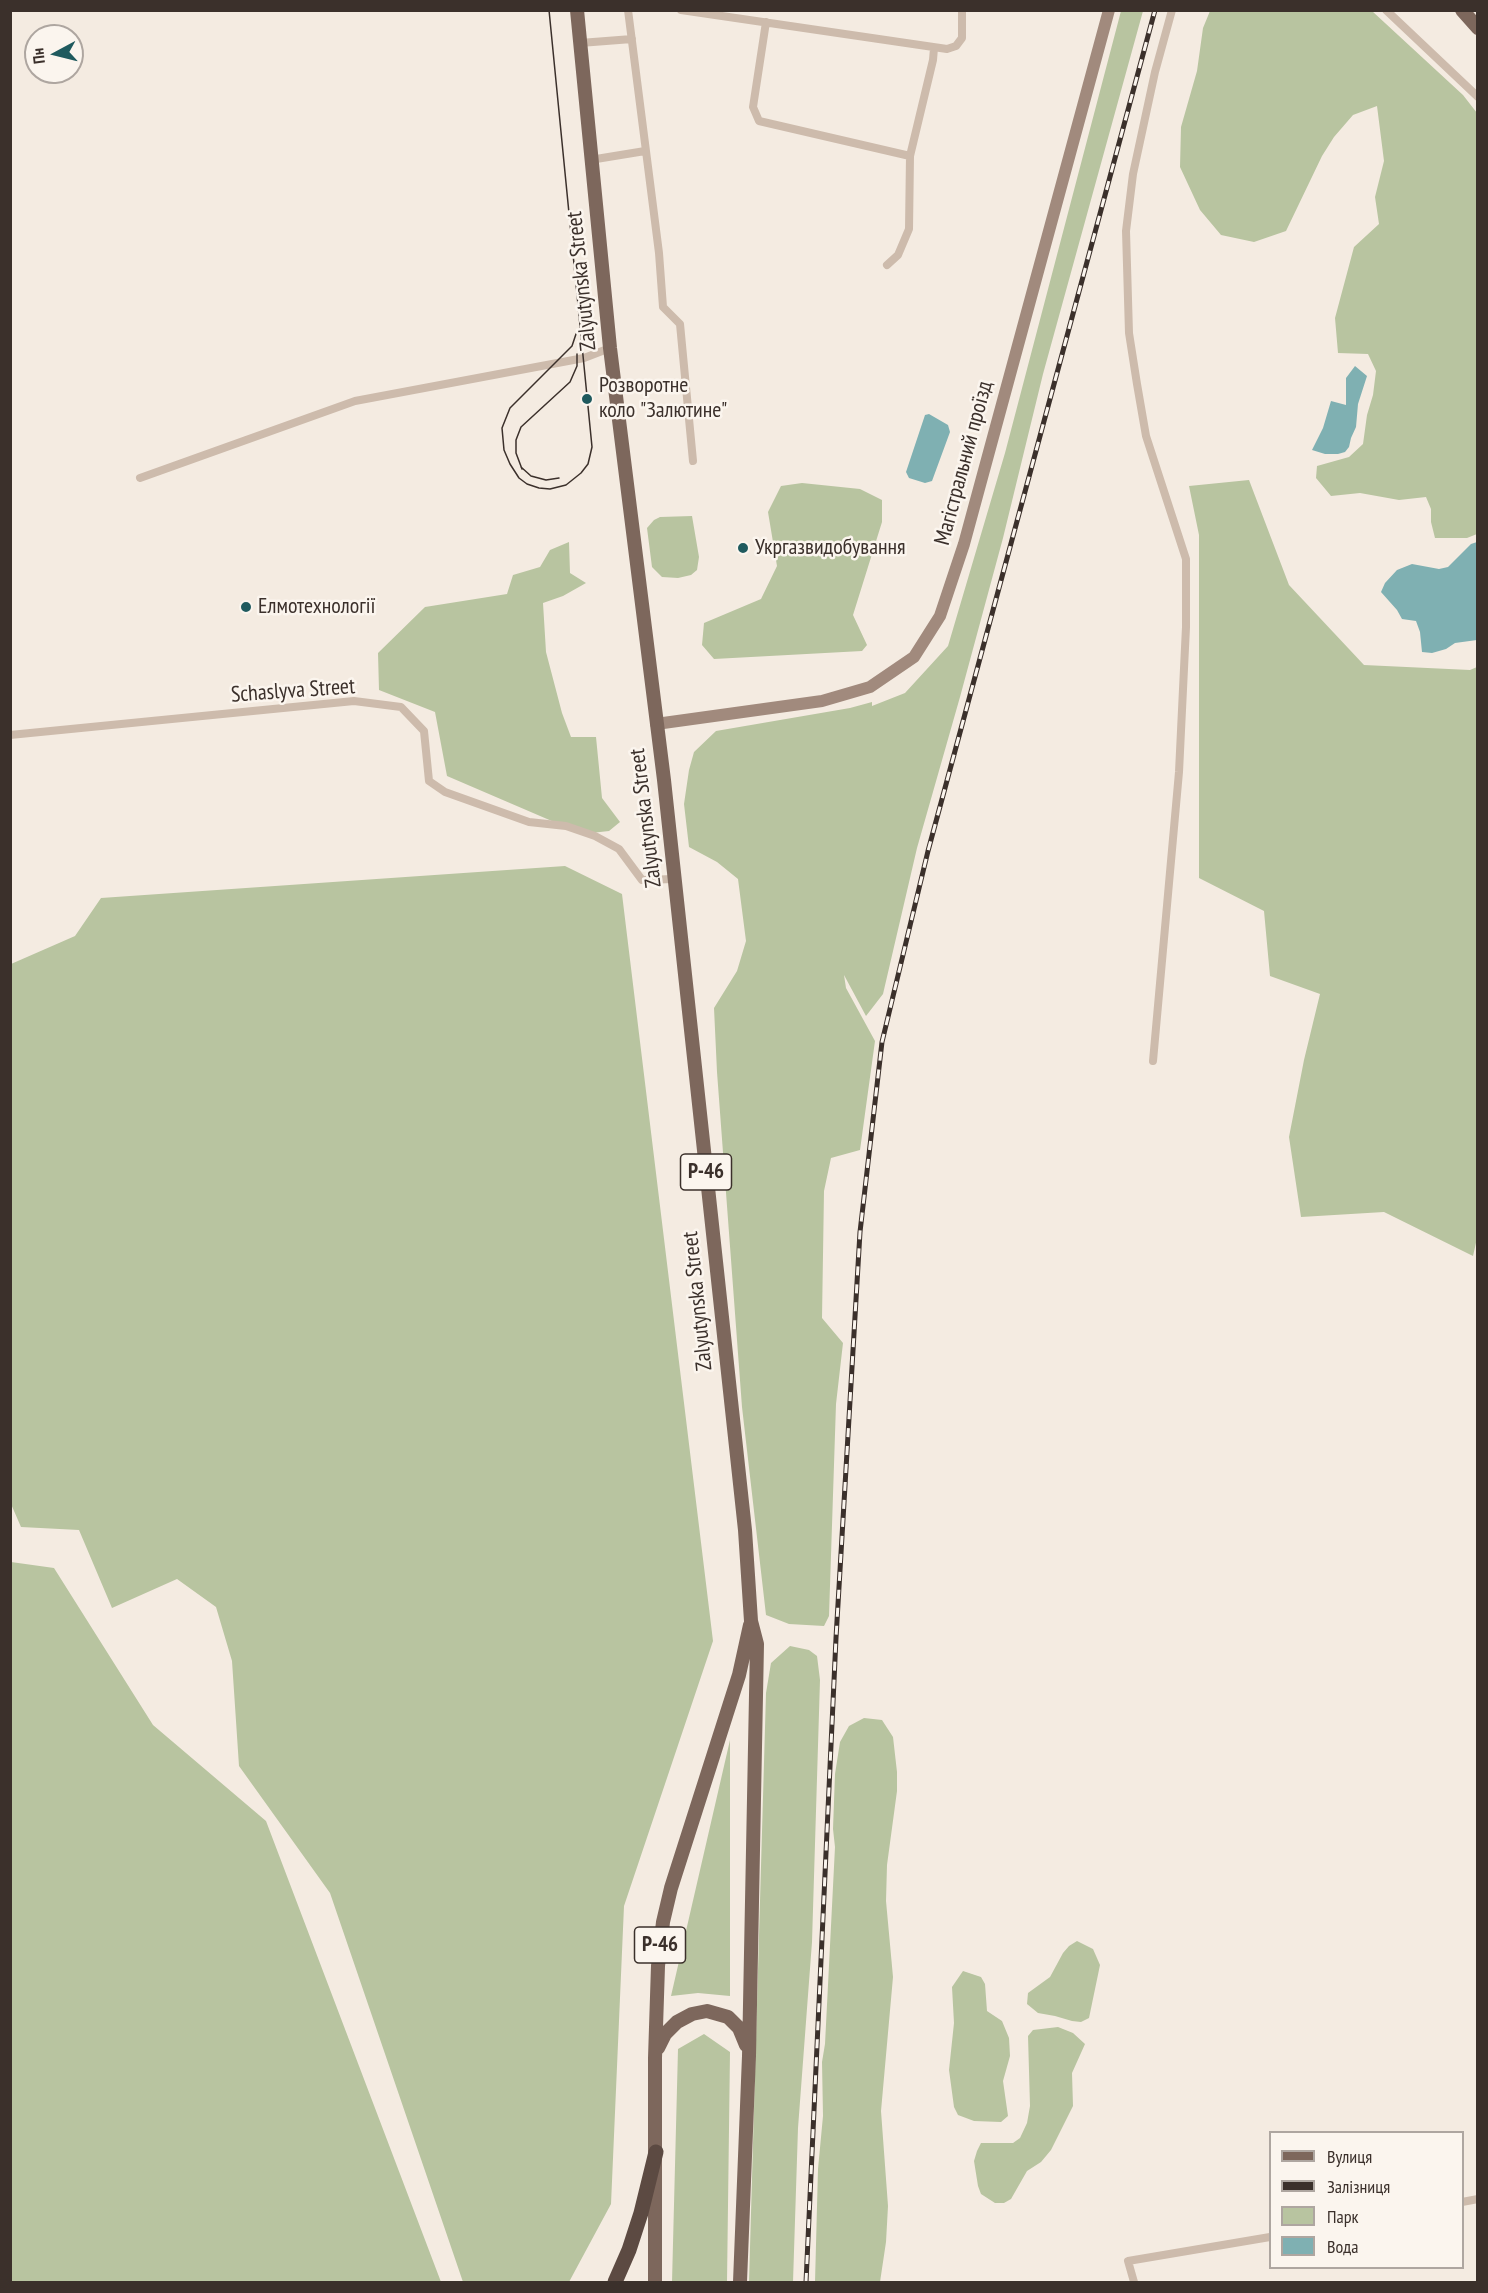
<!DOCTYPE html>
<html>
<head>
<meta charset="utf-8">
<style>
  body { margin:0 }
  #map { position:relative; width:1488px; height:2293px; overflow:hidden; background:#f4ebe1; font-family:"PT Sans Narrow",sans-serif }
  canvas { display:block }
  .frame { position:absolute; inset:0; border:12px solid #3b302b; pointer-events:none }
  .legend { position:absolute; left:1269px; top:2131px; width:195px; height:138px; box-sizing:border-box; background:#fbf5ee; border:2px solid #aea6a0; margin:0; padding:8px 10px; list-style:none; font-size:18px; color:#3b302b }
  .legend li { display:flex; align-items:center; gap:12px; height:30px }
  .legend b { width:30px; border:2px solid #aea6a0 }
  .north { position:absolute; left:24px; top:24px; width:60px; height:60px; box-sizing:border-box; background:#fbf5ee; border:2px solid #aea6a0; border-radius:50%; rotate:263deg; font-size:16px; font-weight:700; line-height:24px; text-align:center; color:#3b302b }
  .north::after { content:''; display:block; margin:auto; width:21px; height:27px; background:#1f5a5e; clip-path:polygon(50% 0,100% 100%,50% 72%,0 100%) }
</style>
</head>
<body>
<div id="map">
<canvas width="1488" height="2293"></canvas>
<div class="frame"></div>
<ul class="legend">
<li><b style="height:8px;background:#7d675c"></b>Вулиця</li>
<li><b style="height:8px;background:#3b302b"></b>Залізниця</li>
<li><b style="height:16px;background:#b8c4a0"></b>Парк</li>
<li><b style="height:16px;background:#7fb0b2"></b>Вода</li>
</ul>
<div class="north">Пн</div>
</div>
<script>
const context = document.querySelector('canvas').getContext('2d');
context.lineJoin = 'round';
function fillPath(path, color) {
  context.fillStyle = color;
  context.fill(path, 'evenodd');
}
function toPath(rows) {
  const path = new Path2D();
  for (const r of rows) {
    path.moveTo(r[0], r[1]);
    for (let i = 2; i < r.length; i += 2) path.lineTo(r[i], r[i + 1]);
  }
  return path;
}
function trace(path, color, width, dash) {
  context.strokeStyle = color;
  context.lineWidth = width;
  context.lineCap = dash ? 'butt' : 'round';
  context.setLineDash(dash || []);
  context.stroke(path);
}
function label(font, color, halo, rows, align = 'center') {
  context.font = font + ' "PT Sans Narrow",sans-serif';
  context.lineWidth = 5;
  context.setLineDash([]);
  context.textBaseline = 'middle';
  context.strokeStyle = halo;
  context.fillStyle = color;
  for (const [text, x, y, turn = 0] of rows) {
    context.save();
    context.translate(x, y);
    context.rotate((+turn || 0) * Math.PI / 180);
    context.textAlign = isNaN(turn) ? turn : align;
    if (halo) context.strokeText(text, 0, 0);
    context.fillText(text, 0, 0);
    context.restore();
  }
}
fillPath(toPath([
  [1121,11,1143,11,1043,374,1003,538,960,697,917,848,883,994,866,1016,844,975,846,988,875,1041,860,1150,831,1158,824,1191,822,1318,843,1343,836,1404,829,1616,824,1626,789,1624,766,1615,742,1407,717,1072,714,1008,737,971,746,941,738,879,717,862,689,847,684,804,689,770,694,752,716,731,850,708,872,702,872,706,905,693,948,646,1005,453],
  [1210,11,1372,11,1463,95,1477,113,1477,534,1467,538,1435,538,1431,522,1431,509,1426,497,1399,500,1360,493,1331,496,1316,478,1317,466,1349,457,1363,444,1367,415,1373,395,1376,371,1368,354,1338,353,1335,318,1354,247,1379,224,1375,197,1384,161,1377,106,1353,115,1334,137,1322,156,1286,231,1254,242,1221,235,1200,210,1180,167,1181,127,1197,71,1203,28],
  [1249,480,1289,585,1364,665,1470,670,1477,667,1478,1234,1473,1256,1384,1212,1301,1217,1289,1137,1304,1060,1320,994,1270,976,1264,911,1199,878,1199,535,1189,486],
  [802,483,860,489,882,500,882,522,853,615,867,645,862,651,714,659,702,645,704,623,761,599,777,566,768,512,781,486],
  [692,516,699,557,697,570,691,575,678,578,662,577,652,567,647,528,654,520,660,517],
  [569,542,570,573,586,583,563,596,543,603,546,652,562,713,571,737,596,737,602,798,620,822,609,831,582,834,447,776,435,712,379,690,378,653,425,607,507,594,513,575,540,567,550,550],
  [565,866,622,894,713,1641,624,1906,611,2204,569,2282,463,2282,330,1893,239,1766,232,1661,216,1607,177,1579,112,1608,79,1530,21,1527,11,1504,11,964,75,936,101,898],
  [11,1562,54,1568,153,1725,266,1821,441,2282,11,2282],
  [790,1646,809,1650,817,1656,820,1680,812,1942,798,2128,793,2282,749,2282,766,1693,771,1663],
  [864,1718,882,1720,893,1737,897,1772,897,1791,887,1865,886,1901,893,1977,881,2111,888,2206,886,2242,880,2282,815,2282,818,2169,823,2116,822,2062,825,2044,835,1847,833,1829,835,1774,840,1742,849,1726],
  [730,1740,730,1996,698,1993,671,1996],
  [1077,1941,1093,1949,1100,1965,1089,2018,1081,2022,1072,2021,1055,2016,1038,2013,1027,2004,1028,1993,1050,1977,1063,1953,1069,1946],
  [963,1971,981,1977,985,1984,987,2011,1002,2021,1009,2038,1010,2056,1003,2081,1008,2116,1001,2122,974,2121,958,2115,954,2107,949,2070,954,2023,952,1987],
  [1058,2027,1073,2033,1085,2044,1072,2073,1073,2106,1051,2150,1041,2162,1027,2171,1011,2199,1004,2203,995,2203,981,2194,978,2186,974,2161,977,2151,981,2143,1013,2143,1020,2138,1027,2123,1030,2106,1028,2036,1033,2030],
  [704,2034,730,2052,727,2282,672,2282,678,2049]
]), '#b8c4a0');
fillPath(toPath([
  [1355,366,1367,376,1358,404,1356,427,1351,438,1349,447,1345,452,1338,454,1325,454,1312,450,1323,428,1331,401,1346,405,1346,378],
  [929,414,948,425,950,432,932,481,925,483,909,478,906,472,925,415],
  [1477,542,1477,640,1455,643,1446,649,1432,653,1422,652,1420,632,1416,621,1402,619,1397,610,1381,592,1385,583,1397,570,1412,564,1439,569,1448,567,1471,544]
]), '#7fb0b2');
trace(toPath([
  [628,10,659,253,663,307,680,324,693,461],
  [681,10,947,49,956,46,962,38,962,10],
  [1386,10,1478,97],
  [766,22,753,107,759,121,910,156],
  [580,43,632,39],
  [590,160,645,151],
  [887,265,898,255,909,229,910,156,933,60,934,48],
  [140,478,355,401,584,358,610,348],
  [10,735,354,701,401,707,424,731,429,781,445,792,529,822,566,826,595,836,619,849,642,880,674,879],
  [1153,1061,1179,772,1186,627,1186,559,1146,436,1137,384,1129,333,1126,231,1133,174,1155,72,1172,10],
  [1462,2202,1478,2199],
  [1134,2282,1128,2261,1270,2237]
]), '#cdbbac', 8);
trace(toPath([
  [656,724,822,701,870,687,914,657,940,616,964,544,1109,10]
]), '#a18a7d', 12);
trace(toPath([
  [577,10,610,348,664,780,745,1530,751,1621,757,1644,749,2056,740,2282],
  [1462,10,1478,28],
  [658,2048,665,2034,677,2022,692,2014,707,2011,728,2017,739,2028,746,2045],
  [655,2282,655,2058,658,1966,663,1922,671,1888,739,1675,750,1625]
]), '#7d675c', 14);
trace(toPath([
  [615,2282,629,2250,641,2213,656,2152]
]), '#5c4a42', 15);
trace(toPath([
  [549,10,592,447,588,464,581,473,566,485,550,489,539,488,527,484,519,478,510,464,504,450,502,428,510,408,572,346,576,334],
  [521,467,531,476,546,480,559,478],
  [522,469,516,453,516,440,521,427,570,382,577,366,577,354]
]), '#3b302b', 1.5);
const rail = toPath([
  [806,2282,836,1638,860,1232,882,1042,928,851,1155,10]
]);
trace(rail, '#3b302b', 5);
trace(rail, '#fbf5ee', 3, [9]);
for (const [x, y, r, color] of [
  [587,399,6,"#1f5a5e"],
  [743,548,6,"#1f5a5e"],
  [246,607,6,"#1f5a5e"]
]) {
  const dot = new Path2D();
  dot.arc(x, y, r, 0, 2 * Math.PI);
  context.fillStyle = color;
  context.fill(dot);
  trace(dot, '#fbf5ee', 2);
}
for (const [x, y, w] of [
  [706,1172,51],
  [660,1945,51]
]) {
  const box = new Path2D();
  box.roundRect(x - w / 2, y - 18, w, 36, 4.5);
  context.fillStyle = '#fbf5ee';
  context.fill(box);
  trace(box, '#3b302b', 1.5);
}
label('bold 21px', '#3b302b', null, [
  ["Р-46",706,1172],
  ["Р-46",660,1945]
]);
label('22px', '#3b302b', '#fbf5ee', [
  ["Zalyutynska Street",582,281,-96],
  ["Магістральний проїзд",964,463,-75],
  ["Schaslyva Street",293,691,-4],
  ["Zalyutynska Street",646,818,-97],
  ["Zalyutynska Street",698,1301,-96]
]);
label('22px', '#3b302b', '#fbf5ee', [
  ["Розворотне",599,386],
  ["коло \"Залютине\"",599,411],
  ["Укргазвидобування",755,548],
  ["Елмотехнології",258,607]
], 'left');
</script>
</body>
</html>
